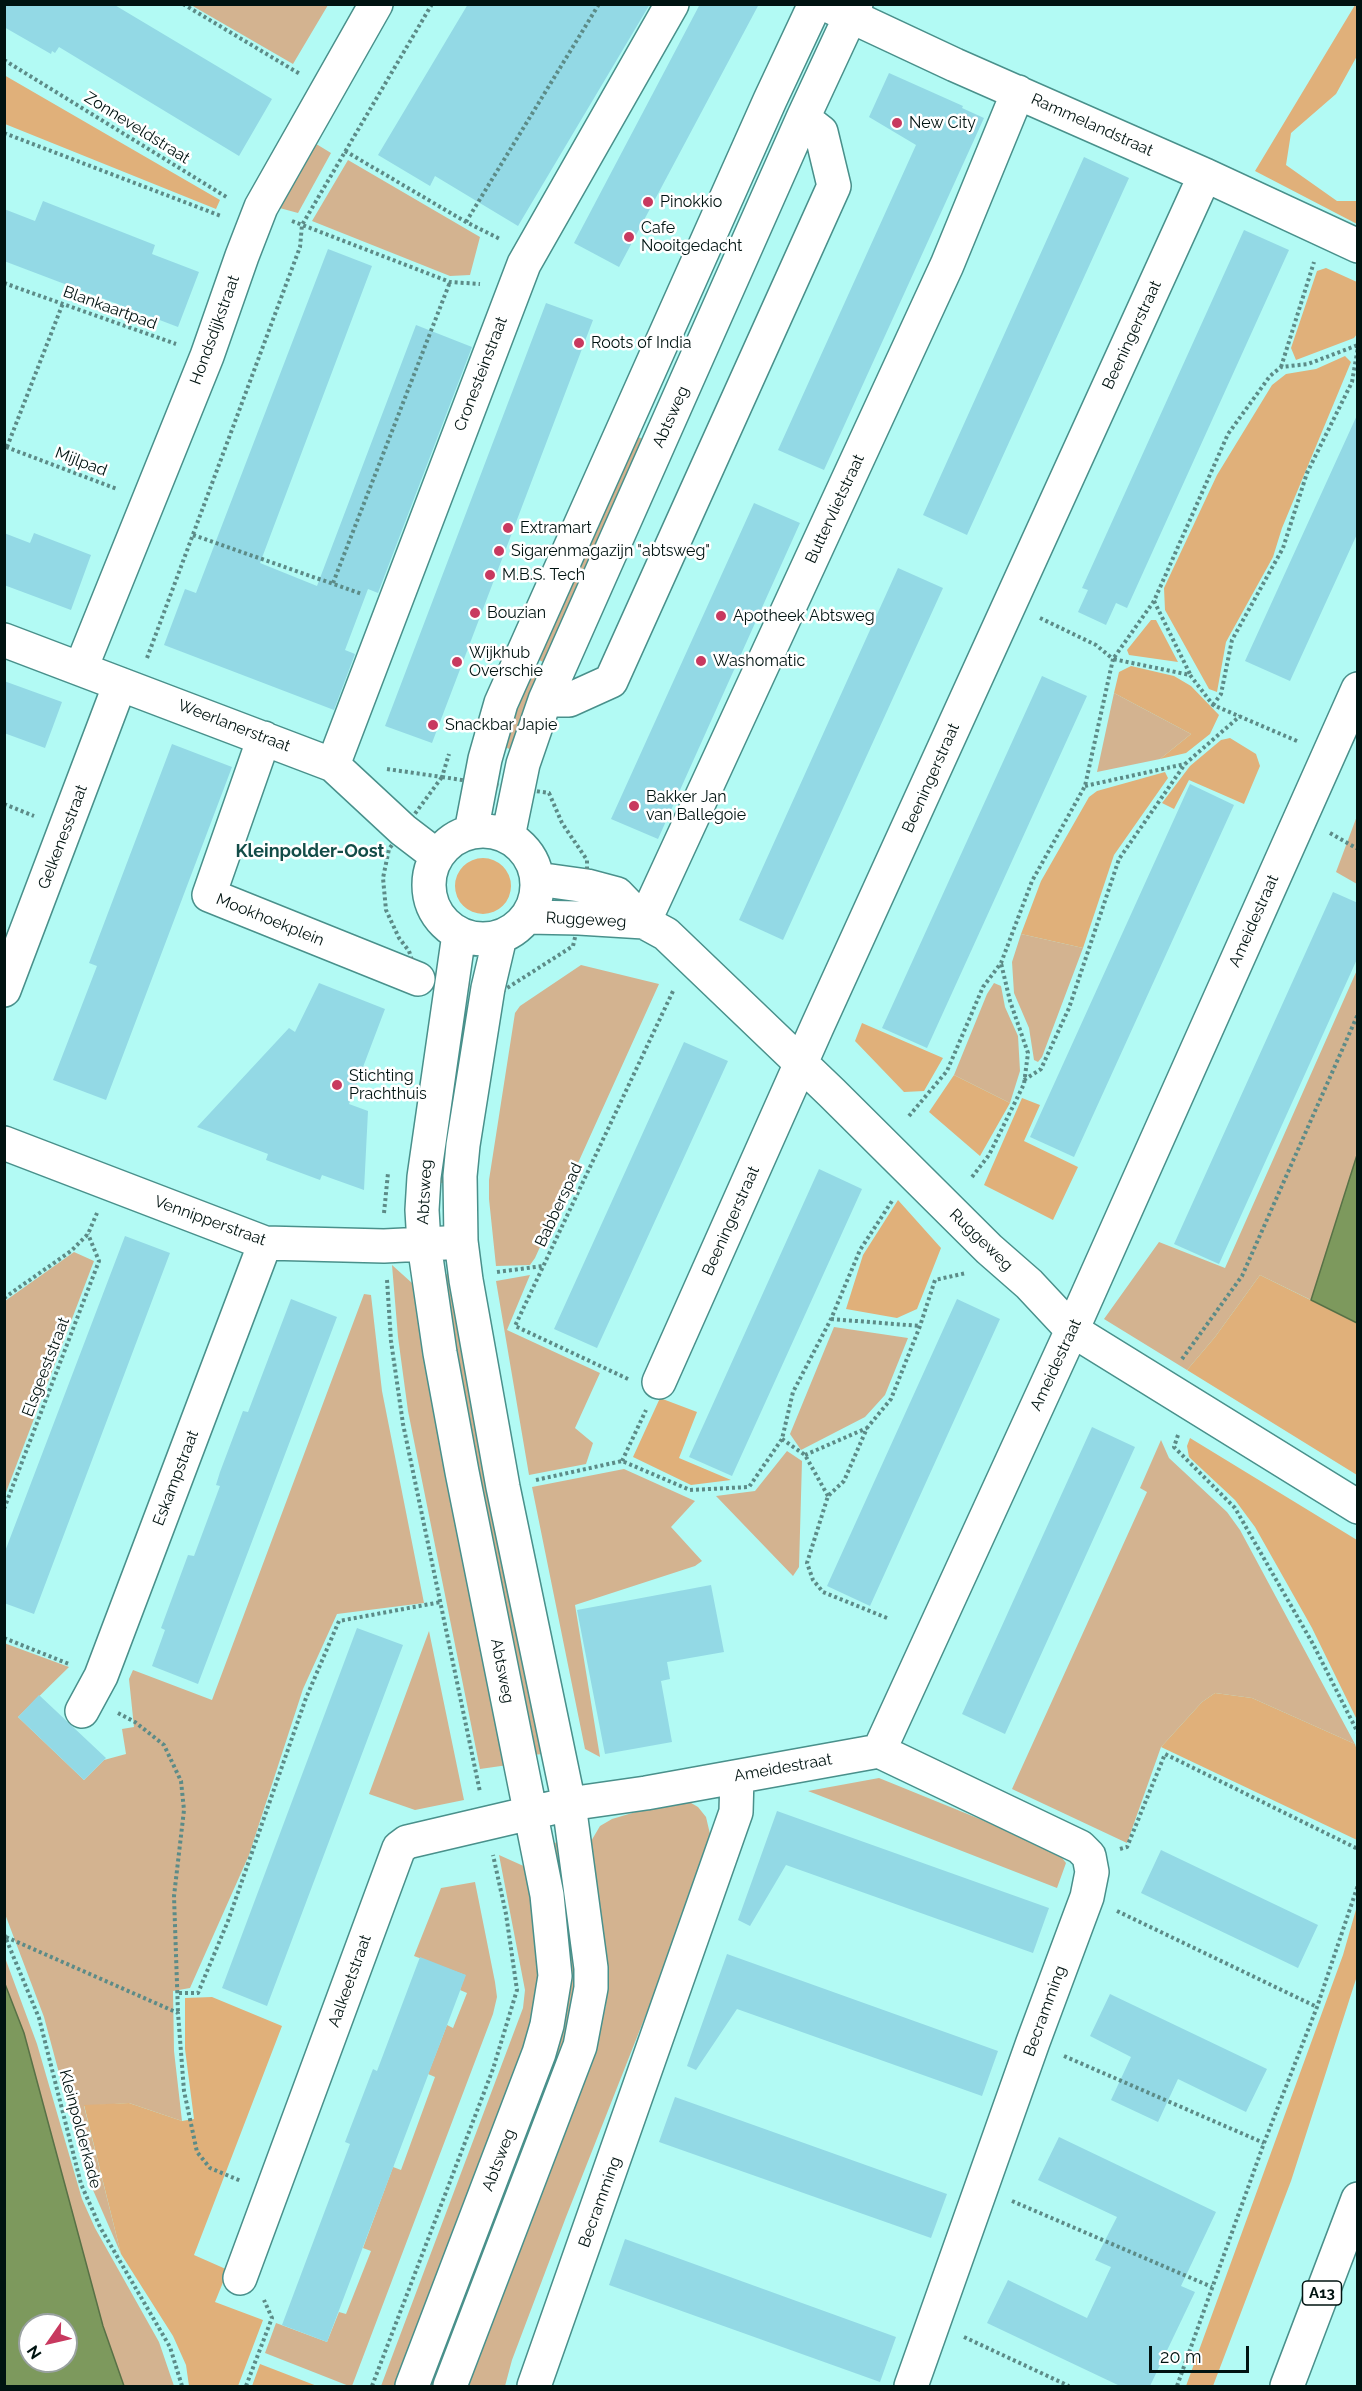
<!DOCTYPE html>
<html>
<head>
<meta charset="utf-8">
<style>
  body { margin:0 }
  #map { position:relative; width:1362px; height:2391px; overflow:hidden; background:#b2faf4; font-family:Raleway,sans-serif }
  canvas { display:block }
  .frame { position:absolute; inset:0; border:6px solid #001311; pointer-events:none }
  .north { position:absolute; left:18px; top:2313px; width:60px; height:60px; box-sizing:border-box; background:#fff; border:2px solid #99a1a0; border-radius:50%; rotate:236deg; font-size:16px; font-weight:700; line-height:24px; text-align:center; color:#001311 }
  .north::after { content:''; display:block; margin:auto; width:21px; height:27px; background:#c8395f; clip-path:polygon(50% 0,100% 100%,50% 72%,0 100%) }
  .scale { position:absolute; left:1149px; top:2346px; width:100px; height:27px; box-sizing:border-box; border:3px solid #001311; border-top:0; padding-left:8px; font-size:18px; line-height:21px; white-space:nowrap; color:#001311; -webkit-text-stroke:4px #fff; paint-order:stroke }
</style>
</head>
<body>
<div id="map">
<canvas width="1362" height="2391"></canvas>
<div class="frame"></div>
<div class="north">N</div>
<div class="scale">20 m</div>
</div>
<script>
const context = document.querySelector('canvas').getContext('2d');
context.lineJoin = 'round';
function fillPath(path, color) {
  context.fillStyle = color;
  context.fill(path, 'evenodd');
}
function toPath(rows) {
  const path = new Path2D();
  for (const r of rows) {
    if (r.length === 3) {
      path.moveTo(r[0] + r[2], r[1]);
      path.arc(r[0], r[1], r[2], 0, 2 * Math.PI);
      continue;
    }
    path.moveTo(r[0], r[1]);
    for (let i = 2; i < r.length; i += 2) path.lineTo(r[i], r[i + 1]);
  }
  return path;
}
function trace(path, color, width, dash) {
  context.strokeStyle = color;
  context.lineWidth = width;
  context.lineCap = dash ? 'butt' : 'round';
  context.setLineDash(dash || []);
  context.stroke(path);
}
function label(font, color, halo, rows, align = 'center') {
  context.font = font + ' Raleway,sans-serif';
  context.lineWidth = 5;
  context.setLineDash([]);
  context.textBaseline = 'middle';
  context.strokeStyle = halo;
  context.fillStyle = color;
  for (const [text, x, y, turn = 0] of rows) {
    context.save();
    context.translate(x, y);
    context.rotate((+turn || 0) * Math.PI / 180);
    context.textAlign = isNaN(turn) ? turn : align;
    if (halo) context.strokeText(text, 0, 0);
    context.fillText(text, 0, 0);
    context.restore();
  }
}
fillPath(toPath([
  [191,5,328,5,293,64],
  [313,142,331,153,298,213,276,207],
  [348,160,480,237,470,275,450,276,312,221],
  [636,436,645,440,543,662,535,658],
  [531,666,540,670,524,709,512,750,502,746],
  [1114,693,1191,734,1160,759,1097,772],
  [1357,816,1358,884,1357,884,1336,872],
  [1021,934,1083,948,1042,1057,1038,1062,1034,1060,1029,1028,1014,993,1012,962],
  [581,965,659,984,535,1258,530,1265,496,1266,489,1199,489,1180,515,1013,520,1006],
  [1357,970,1357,1155,1311,1300,1260,1275,1215,1337,1187,1370,1104,1319,1159,1242,1225,1268],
  [994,983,1001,986,1005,1007,1018,1036,1020,1071,1010,1103,954,1075,987,994],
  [456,1024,469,1026,446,1183,436,1183],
  [74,1252,94,1261,5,1495,5,1301],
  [392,1265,412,1283,418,1296,508,1765,480,1769,408,1411,398,1337],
  [453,1273,543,1754,531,1755,452,1355,443,1275],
  [530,1275,507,1330,600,1373,575,1428,593,1443,586,1464,529,1475,496,1281],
  [364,1294,371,1295,382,1391,424,1603,337,1614,303,1689,249,1855,190,1988,173,1991,174,2051,182,2121,129,2103,84,2106,121,2254,86,2174,44,2017,5,1914,4,1643,69,1667,18,1717,84,1780,104,1760,126,1754,122,1729,134,1727,129,1679,133,1670,212,1700],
  [834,1327,908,1338,885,1395,865,1417,801,1450,790,1434],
  [1161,1440,1169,1458,1227,1512,1240,1530,1355,1744,1252,1698,1215,1693,1202,1702,1161,1747,1127,1843,1012,1789,1147,1492,1140,1488],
  [787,1451,802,1461,799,1567,793,1576,716,1496,755,1491],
  [624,1469,695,1501,671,1527,702,1561,695,1566,575,1605,600,1757,585,1749,532,1487],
  [429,1631,464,1800,415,1810,369,1794],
  [879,1778,1056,1850,1066,1863,1057,1888,808,1791],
  [686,1800,698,1807,706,1817,710,1834,686,1913,566,2217,512,2360,505,2386,465,2386,595,2048,606,2005,606,1978,590,1843,600,1826,612,1819,666,1803],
  [558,1842,579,1960,569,2039,438,2386,423,2386,548,2057,550,1844],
  [499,1855,528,1868,542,1971,530,2041,399,2386,381,2386,523,2008,525,1990],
  [475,1882,495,1982,497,1997,493,2014,352,2386,349,2386,265,2353,276,2323,327,2342,339,2312,346,2314,371,2251,363,2248,393,2167,401,2170,435,2077,428,2074,447,2025,453,2028,467,1993,460,1990,465,1975,414,1956,441,1888],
  [4,1955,37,2044,82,2199,95,2228,159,2342,174,2386,124,2386,103,2326,24,2033,5,1984]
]), '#d3b390');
fillPath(toPath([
  [1355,5,1358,5,1357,56,1336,94,1291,133,1286,165,1337,201,1357,201,1357,224,1255,171],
  [4,75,220,200,216,209,5,124],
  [1326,268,1357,282,1357,334,1354,338,1296,360,1291,348,1317,271],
  [1345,356,1351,362,1282,528,1273,557,1226,642,1217,692,1209,689,1165,610,1164,588,1217,475,1272,385,1286,374,1316,369],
  [1151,620,1156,620,1178,662,1129,655,1127,650],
  [1131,666,1174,676,1191,686,1219,715,1210,734,1186,753,1160,759,1191,734,1114,693,1119,672],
  [1230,738,1256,754,1260,766,1244,804,1189,780,1174,809,1162,803,1190,766,1221,740],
  [1165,772,1168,778,1114,855,1083,948,1021,934,1041,881,1089,797,1097,791],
  [483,886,28],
  [862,1023,943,1058,924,1091,904,1092,855,1041],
  [954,1075,1010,1103,980,1156,929,1112],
  [1022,1098,1040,1105,1024,1141,1078,1167,1053,1220,984,1185],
  [898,1200,941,1248,917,1309,897,1318,846,1309,863,1255],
  [1260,1275,1357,1323,1357,1475,1187,1370,1215,1337],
  [660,1398,697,1412,679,1458,731,1480,691,1485,633,1457],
  [1190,1438,1357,1540,1357,1720,1312,1628,1255,1527,1235,1500,1189,1457,1187,1446],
  [1215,1693,1252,1698,1355,1744,1358,1754,1357,1840,1161,1747,1202,1702],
  [1357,1906,1357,1976,1291,2181,1213,2386,1186,2386,1343,1955],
  [212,1997,282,2026,194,2255,228,2270,215,2302,263,2320,238,2386,189,2386,186,2365,173,2336,121,2254,84,2105,129,2103,182,2121,194,2119,185,2049,185,1998],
  [260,2364,317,2386,252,2386]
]), '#e0b07a');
const water = toPath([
  [1357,1155,1357,1323,1311,1300,1357,1155],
  [5,1984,24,2033,103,2326,124,2386,5,2386,5,1984],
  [30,2325,66,2325,66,2361,30,2361,30,2325]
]);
fillPath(water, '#7d995d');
trace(water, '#587146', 1.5);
fillPath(toPath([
  [4,4,113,4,272,99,239,156,59,47,55,53,52,51,51,54,4,27],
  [468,4,650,4,518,226,435,176,430,186,378,155],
  [700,4,759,4,619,267,574,243],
  [889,73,963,106,962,108,984,118,824,470,778,450,916,145,869,117],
  [1084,157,1129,178,967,535,923,515],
  [43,201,155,245,152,254,199,272,178,327,4,261,4,209,35,221],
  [1244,230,1289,250,1127,608,1116,603,1106,625,1078,612,1088,590,1082,588],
  [328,249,372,266,260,563,317,586,416,325,472,347,378,593,368,589,345,650,355,654,334,710,164,645,185,589,196,593],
  [546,303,593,320,432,743,385,726],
  [1358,413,1358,532,1290,681,1245,661],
  [754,503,800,523,658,839,611,819],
  [4,533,30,543,34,533,91,555,71,610,4,585],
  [898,568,943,588,783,940,739,920],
  [1042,676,1087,696,927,1048,882,1028],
  [4,681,62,702,45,748,4,733],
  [172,744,232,767,106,1100,53,1080,97,966,89,963],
  [1190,784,1234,805,1074,1157,1030,1137],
  [1333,892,1358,903,1358,957,1219,1264,1174,1244],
  [319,983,385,1009,349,1104,368,1111,364,1190,322,1175,320,1180,266,1160,268,1154,197,1127,289,1028,295,1032],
  [684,1042,728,1061,597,1348,554,1329],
  [819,1169,862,1189,732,1476,689,1457],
  [125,1236,170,1253,34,1614,4,1603,4,1554],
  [291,1299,337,1317,198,1684,152,1666,165,1630,161,1628,188,1555,194,1556,220,1486,216,1485,220,1472,243,1411,248,1412],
  [957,1299,1000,1319,870,1606,827,1586],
  [1092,1427,1135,1447,1005,1734,962,1714],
  [711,1585,724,1652,667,1662,670,1679,661,1681,672,1742,605,1754,577,1610],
  [357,1628,403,1645,267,2006,222,1988],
  [39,1695,106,1758,84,1780,18,1717],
  [777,1811,1049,1908,1033,1953,786,1865,750,1926,738,1920],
  [1161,1850,1318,1925,1298,1968,1141,1893],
  [727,1954,998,2051,982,2096,737,2009,696,2070,687,2066],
  [420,1957,466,1975,327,2342,282,2325,350,2144,345,2142,373,2069,377,2071],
  [1110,1994,1267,2069,1246,2112,1178,2079,1158,2122,1111,2100,1131,2057,1090,2036],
  [675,2097,947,2194,931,2238,659,2142],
  [1059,2137,1216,2212,1181,2286,1195,2292,1150,2386,1120,2386,987,2323,1008,2280,1087,2318,1111,2267,1095,2260,1117,2217,1038,2180],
  [625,2239,896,2337,880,2382,609,2285]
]), '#93d9e5');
const minor = toPath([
  [829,6,955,65,1205,175,1358,246],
  [4,640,333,765,403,830,437,856],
  [81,668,207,356,242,256,261,207,376,4],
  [545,700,569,700,611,681,834,186,821,132,803,118],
  [264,738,209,895,418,979],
  [333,765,524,264,672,4],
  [483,885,54],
  [471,832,485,759,501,703,770,100,815,4],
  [508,837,523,764,545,700,803,118,856,4],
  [537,879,587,886,617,894,644,922,666,934,832,1093,989,1249,1029,1284,1072,1330,1358,1507],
  [527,917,579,918,644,922],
  [644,922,947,265,1018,92],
  [4,990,120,684],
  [4,1143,265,1243,384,1246,445,1243],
  [659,1382,817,1027,1205,175],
  [82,1711,101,1676,265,1243],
  [879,1751,1080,1847,1089,1856,1092,1872,1087,1897,1033,2042,911,2386],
  [240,2278,399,1848,407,1842,569,1804,646,1793,879,1751,1072,1330,1358,689],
  [412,2386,539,2053,547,2025,555,1976,547,1895,462,1472,440,1353,424,1244,422,1210,424,1177,459,934],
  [450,2386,580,2046,591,1988,591,1968,569,1804,503,1487,466,1280,461,1241,460,1176,463,1145,488,988,500,937],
  [534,2386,736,1812,737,1777]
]);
const highway = toPath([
  [1287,2386,1358,2199]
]);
trace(minor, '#49908b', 36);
trace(highway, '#49908b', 36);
trace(toPath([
  [183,4,300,74],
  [4,60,228,198],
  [4,133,221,216],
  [345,151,466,222,500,239],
  [292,221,450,282,480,284],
  [466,222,599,4],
  [4,283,176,344],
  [1281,367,1314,262],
  [6,447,117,489],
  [7,447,63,303],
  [193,535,362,594],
  [333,583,450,282],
  [1154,601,1190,674],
  [147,658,300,247,302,225,432,4],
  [1213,705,1221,694,1232,640,1283,548,1307,473,1352,382,1358,347],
  [1297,741,1213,705,1190,675,1113,659,1154,601,1228,434,1270,376,1281,367,1308,364,1358,345],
  [387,769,442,777,449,754],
  [442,777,549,793,562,823,587,860,587,886,573,946,504,990,418,979,409,951,399,938,386,910,383,878,389,849,442,777],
  [1085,786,1185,764],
  [4,804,34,816],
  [1330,833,1358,849],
  [1024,1080,1041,1069,1069,1008,1119,859,1185,764,1240,716],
  [909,1116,947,1071,983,987,1001,963,1032,881,1085,786,1113,659,1096,645,1040,618],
  [972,1177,989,1155,1024,1084,1028,1053,1010,1001,1001,963],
  [384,1213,388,1173],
  [497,1272,543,1266],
  [387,1280,391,1341,403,1424,480,1792],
  [4,1298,71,1251,88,1234,97,1213],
  [831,1319,920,1326],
  [1182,1359,1242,1276,1358,1014],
  [628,1379,515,1326,674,989],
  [1178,1435,1174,1447,1235,1508,1313,1644,1358,1733],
  [782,1439,805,1455,828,1496],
  [805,1455,867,1428],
  [622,1461,646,1410],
  [536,1480,622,1461,690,1490,749,1487,782,1439,793,1392,831,1319,860,1250,892,1201],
  [4,1509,99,1261,88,1234],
  [887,1618,823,1592,813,1580,807,1563,828,1496,844,1481,867,1428,891,1399,920,1326,935,1280,966,1273],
  [4,1638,69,1664],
  [118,1713,135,1722,164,1745,181,1781,184,1810,174,1896,178,2013],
  [1120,1849,1127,1847,1165,1754,1358,1849],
  [1117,1911,1317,2007],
  [4,1934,39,2018,81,2184,100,2227,170,2347,182,2386],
  [6,1937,178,2013,184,2091,197,2152,210,2168,241,2181],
  [179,1993,198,1993,228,1921,306,1698,339,1621,441,1602],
  [1064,2056,1264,2143],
  [1012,2201,1212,2287],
  [964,2337,1069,2386],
  [246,2386,272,2318,264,2300],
  [372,2386,493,2069,517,1990,506,1914,493,1855],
  [1177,2386,1264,2143,1317,2007,1358,1885]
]), '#5c8b87', 4, [3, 3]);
trace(minor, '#fff', 33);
trace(highway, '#fff', 33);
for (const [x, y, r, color] of [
  [897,123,6,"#c8395f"],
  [648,202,6,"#c8395f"],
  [629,237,6,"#c8395f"],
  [579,343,6,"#c8395f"],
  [508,528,6,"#c8395f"],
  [499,551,6,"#c8395f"],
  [490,575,6,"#c8395f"],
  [475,613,6,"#c8395f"],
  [721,616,6,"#c8395f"],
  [701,661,6,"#c8395f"],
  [457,662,6,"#c8395f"],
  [433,725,6,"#c8395f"],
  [634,806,6,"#c8395f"],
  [337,1085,6,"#c8395f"]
]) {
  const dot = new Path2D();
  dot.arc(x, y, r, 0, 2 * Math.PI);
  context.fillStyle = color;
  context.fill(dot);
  trace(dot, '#fff', 2);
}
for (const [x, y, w] of [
  [1322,2293,39]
]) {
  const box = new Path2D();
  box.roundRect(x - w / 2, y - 12, w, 24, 4.5);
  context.fillStyle = '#fff';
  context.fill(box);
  trace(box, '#001311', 1.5);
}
label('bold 15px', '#001311', null, [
  ["A13",1322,2293]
]);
label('16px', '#001311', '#fff', [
  ["New City",909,123],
  ["Pinokkio",660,202],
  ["Cafe",641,228],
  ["Nooitgedacht",641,246],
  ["Roots of India",591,343],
  ["Extramart",520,528],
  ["Sigarenmagazijn \"abtsweg\"",511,551],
  ["M.B.S. Tech",502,575],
  ["Bouzian",487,613],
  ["Apotheek Abtsweg",733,616],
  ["Wijkhub",469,653],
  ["Overschie",469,671],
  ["Washomatic",713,661],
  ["Snackbar Japie",445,725],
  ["Bakker Jan",646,797],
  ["van Ballegoie",646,815],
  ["Stichting",349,1076],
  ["Prachthuis",349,1094]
], 'left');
label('16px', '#001311', '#fff', [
  ["Rammelandstraat",1092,125,24],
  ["Zonneveldstraat",137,128,32],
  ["Blankaartpad",110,308,20],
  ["Hondsdijkstraat",215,330,-70],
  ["Beeningerstraat",1132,335,-65],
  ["Cronesteinstraat",481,374,-69],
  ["Abtsweg",671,417,-66],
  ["Mijlpad",81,462,21],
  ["Buttervlietstraat",835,509,-65],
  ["Weerlanerstraat",234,726,21],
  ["Beeningerstraat",931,778,-66],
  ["Gelkenesstraat",63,837,-69],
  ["Mookhoekplein",270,920,22],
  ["Ruggeweg",586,920,3],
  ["Ameidestraat",1254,921,-66],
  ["Abtsweg",425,1192,-87],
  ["Babberspad",559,1205,-65],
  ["Vennipperstraat",210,1221,20],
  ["Beeningerstraat",731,1221,-66],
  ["Ruggeweg",981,1240,44],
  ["Ameidestraat",1056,1365,-65],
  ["Elsgeeststraat",46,1367,-69],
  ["Eskampstraat",176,1478,-69],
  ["Abtsweg",502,1671,79],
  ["Ameidestraat",783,1768,-10],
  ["Aalkeetstraat",350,1981,-70],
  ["Becramming",1045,2011,-70],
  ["Kleinpolderkade",80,2129,75],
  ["Abtsweg",499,2160,-69],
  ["Becramming",600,2202,-70]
]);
label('bold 18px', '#124c48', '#fff', [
  ["Kleinpolder-Oost",310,852]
]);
</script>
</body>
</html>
